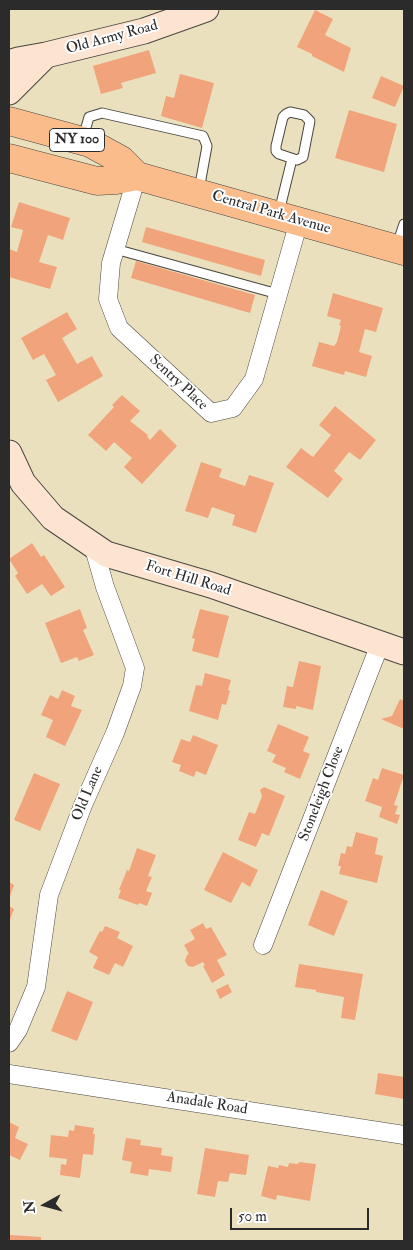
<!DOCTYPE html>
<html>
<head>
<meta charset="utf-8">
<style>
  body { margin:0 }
  #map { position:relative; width:413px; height:1250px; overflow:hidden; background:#ebe0bd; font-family:"IM FELL Double Pica",serif }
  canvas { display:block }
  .frame { position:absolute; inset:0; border:10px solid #2b2b2b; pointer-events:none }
  .north { position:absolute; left:20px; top:1180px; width:50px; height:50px; -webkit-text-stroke:4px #fff; paint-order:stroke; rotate:263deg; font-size:14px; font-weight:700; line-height:20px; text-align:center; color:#2b2b2b }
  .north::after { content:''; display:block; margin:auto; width:18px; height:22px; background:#2b2b2b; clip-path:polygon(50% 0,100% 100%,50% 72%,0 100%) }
  .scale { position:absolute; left:230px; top:1208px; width:139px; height:22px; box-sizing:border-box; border:2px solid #2b2b2b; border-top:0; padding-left:6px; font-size:15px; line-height:18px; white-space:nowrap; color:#2b2b2b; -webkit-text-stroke:4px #fff; paint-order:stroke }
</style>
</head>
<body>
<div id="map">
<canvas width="413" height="1250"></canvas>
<div class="frame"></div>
<div class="north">N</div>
<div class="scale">50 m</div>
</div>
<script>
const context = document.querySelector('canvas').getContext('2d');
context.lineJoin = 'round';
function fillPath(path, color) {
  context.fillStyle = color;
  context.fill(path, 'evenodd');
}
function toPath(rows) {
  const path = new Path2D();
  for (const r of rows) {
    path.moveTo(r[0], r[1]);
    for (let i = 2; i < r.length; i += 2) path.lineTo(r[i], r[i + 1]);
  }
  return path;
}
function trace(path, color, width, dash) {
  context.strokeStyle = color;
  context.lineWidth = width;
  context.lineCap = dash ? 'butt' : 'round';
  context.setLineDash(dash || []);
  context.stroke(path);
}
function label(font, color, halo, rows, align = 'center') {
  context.font = font + ' "IM FELL Double Pica",serif';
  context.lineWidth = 4;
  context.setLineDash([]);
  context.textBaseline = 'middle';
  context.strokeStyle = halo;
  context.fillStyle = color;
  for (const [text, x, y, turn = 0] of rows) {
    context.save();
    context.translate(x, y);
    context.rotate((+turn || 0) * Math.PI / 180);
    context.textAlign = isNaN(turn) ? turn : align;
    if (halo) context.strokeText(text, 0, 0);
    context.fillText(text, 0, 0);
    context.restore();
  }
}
fillPath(toPath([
  [315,10,333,19,325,35,351,48,344,72,312,56,312,54,297,47],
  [149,50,156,73,121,83,123,88,101,94,93,66],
  [180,74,214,83,202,128,161,116,166,96,174,98],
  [381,76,404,86,395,107,372,98],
  [349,110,397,124,384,172,335,158],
  [19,202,70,218,63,240,48,235,39,262,57,267,50,289,9,277,9,249,17,252,23,230,11,227],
  [146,227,265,260,261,276,142,242],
  [136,261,255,295,250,313,131,278],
  [333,293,383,308,376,332,365,329,359,352,372,356,366,377,345,371,344,375,312,366,319,342,334,346,337,342,341,326,339,325,341,320,327,316],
  [67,312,77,329,62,338,77,364,92,356,103,376,58,402,46,380,56,375,44,354,33,360,21,338],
  [122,395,140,411,130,421,148,435,147,436,150,440,160,429,177,446,142,484,124,467,132,458,114,442,106,451,88,435,114,407,112,405],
  [335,406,376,440,360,460,349,452,334,471,343,479,328,498,286,467,301,448,313,457,331,435,319,425],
  [201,462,222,469,219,477,245,486,249,475,274,483,256,533,232,525,235,515,212,507,208,518,185,511],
  [32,543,41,557,44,555,65,587,51,596,42,584,27,594,15,576,18,573,9,559],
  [80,609,87,628,83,630,94,655,79,661,77,657,61,663,45,623],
  [200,609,229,616,218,658,192,651,195,639,192,638],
  [299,661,321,666,313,710,296,706,296,709,283,707,287,686,293,687],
  [205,673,231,680,228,690,230,691,226,705,222,704,218,720,189,711,196,685,202,686],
  [62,690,75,696,71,706,82,710,65,746,46,737,53,720,41,715,50,695,58,699],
  [400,699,404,701,404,729,381,719,392,716],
  [278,724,309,737,303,751,310,754,300,779,284,772,286,768,272,762,276,755,267,751],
  [193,735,218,745,206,775,196,771,194,777,179,771,181,765,172,762,181,739,190,742],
  [382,768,404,775,394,805,398,806,395,814,400,815,397,824,379,817,382,807,365,801,373,778,378,780],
  [34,773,60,784,40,831,14,820],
  [264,787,285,796,269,836,262,833,256,847,238,840,249,812,255,814,262,796,260,790],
  [356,832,378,838,375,854,383,856,377,883,339,874,341,866,338,866,341,853,345,854,347,846,352,847],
  [137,848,156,855,148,876,152,877,146,891,152,893,147,906,139,903,138,905,118,898,121,890,119,890,127,870,129,871],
  [223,852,258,870,250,887,242,882,231,903,204,890],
  [9,882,14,885,9,899],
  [321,890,348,901,334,936,308,925],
  [9,906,14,909,9,922],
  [203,923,206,929,211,927,227,955,217,960,225,975,212,983,203,966,205,965,203,962,193,967,188,966,185,961,187,955,189,954,184,945,195,939,190,930],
  [105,926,120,932,117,938,133,946,123,967,115,963,109,975,93,968,98,957,89,952,100,931,102,932],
  [299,964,363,974,355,1020,341,1018,344,997,316,992,316,990,295,987],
  [228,984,232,992,220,999,216,990],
  [67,991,93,1002,77,1041,51,1031],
  [378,1073,404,1077,404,1099,375,1094],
  [9,1122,19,1127,15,1138,28,1144,20,1160,9,1155],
  [75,1125,94,1128,93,1134,95,1134,93,1155,83,1154,80,1178,60,1175,61,1164,66,1165,67,1159,49,1157,51,1135,68,1137,69,1130,74,1131],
  [126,1138,141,1140,140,1145,162,1148,161,1155,173,1157,171,1172,149,1169,148,1176,130,1173,132,1162,122,1160],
  [205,1148,249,1155,246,1175,230,1173,228,1182,218,1181,215,1197,197,1194],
  [299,1162,316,1164,310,1201,277,1195,276,1200,261,1196,268,1166,278,1168,279,1165,288,1167,289,1163,298,1164],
  [10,1235,41,1237,41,1241,9,1241]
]), '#f1a47b');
const lane = toPath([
  [290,112,304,115,310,121,303,157,297,160,279,154,276,151,276,146,283,117,286,114,290,112],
  [83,138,89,117,102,113,203,136,207,146,199,190],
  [279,212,292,159],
  [397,245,404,224],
  [115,249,278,294]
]);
const street = toPath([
  [137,176,111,263,108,299,119,328,211,413,233,408,254,379,299,221],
  [263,945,380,644],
  [9,1043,18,1030,36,987,49,895,83,805,115,733,132,686,135,668,105,587,93,545],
  [9,1074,404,1135]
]);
const secondary = toPath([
  [9,63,18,60,46,55,144,31,206,9],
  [9,92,46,55],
  [9,453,23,483,53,518,106,554,211,585,404,652]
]);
const primary = toPath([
  [9,121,90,143,121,160,137,176],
  [9,158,97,181,116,180,137,176,404,251]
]);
trace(lane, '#484641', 11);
trace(street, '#484641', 19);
trace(secondary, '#484641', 27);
trace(primary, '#484641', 29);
trace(lane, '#fff', 9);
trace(street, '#fff', 18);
trace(secondary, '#fde4d0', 25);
trace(primary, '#f9bc8a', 28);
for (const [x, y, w] of [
  [77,140,55]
]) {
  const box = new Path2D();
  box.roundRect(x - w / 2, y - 11.5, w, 23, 4);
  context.fillStyle = '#fff';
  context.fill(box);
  trace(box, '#2b2b2b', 1);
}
label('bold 14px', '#2b2b2b', null, [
  ["NY 100",77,140]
]);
label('15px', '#2b2b2b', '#fff', [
  ["Old Army Road",112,38,-15],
  ["Central Park Avenue",271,213,16],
  ["Sentry Place",178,383,43],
  ["Fort Hill Road",188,579,17],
  ["Old Lane",88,794,-67],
  ["Stoneleigh Close",322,794,-69],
  ["Anadale Road",207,1104,9]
]);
</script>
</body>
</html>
